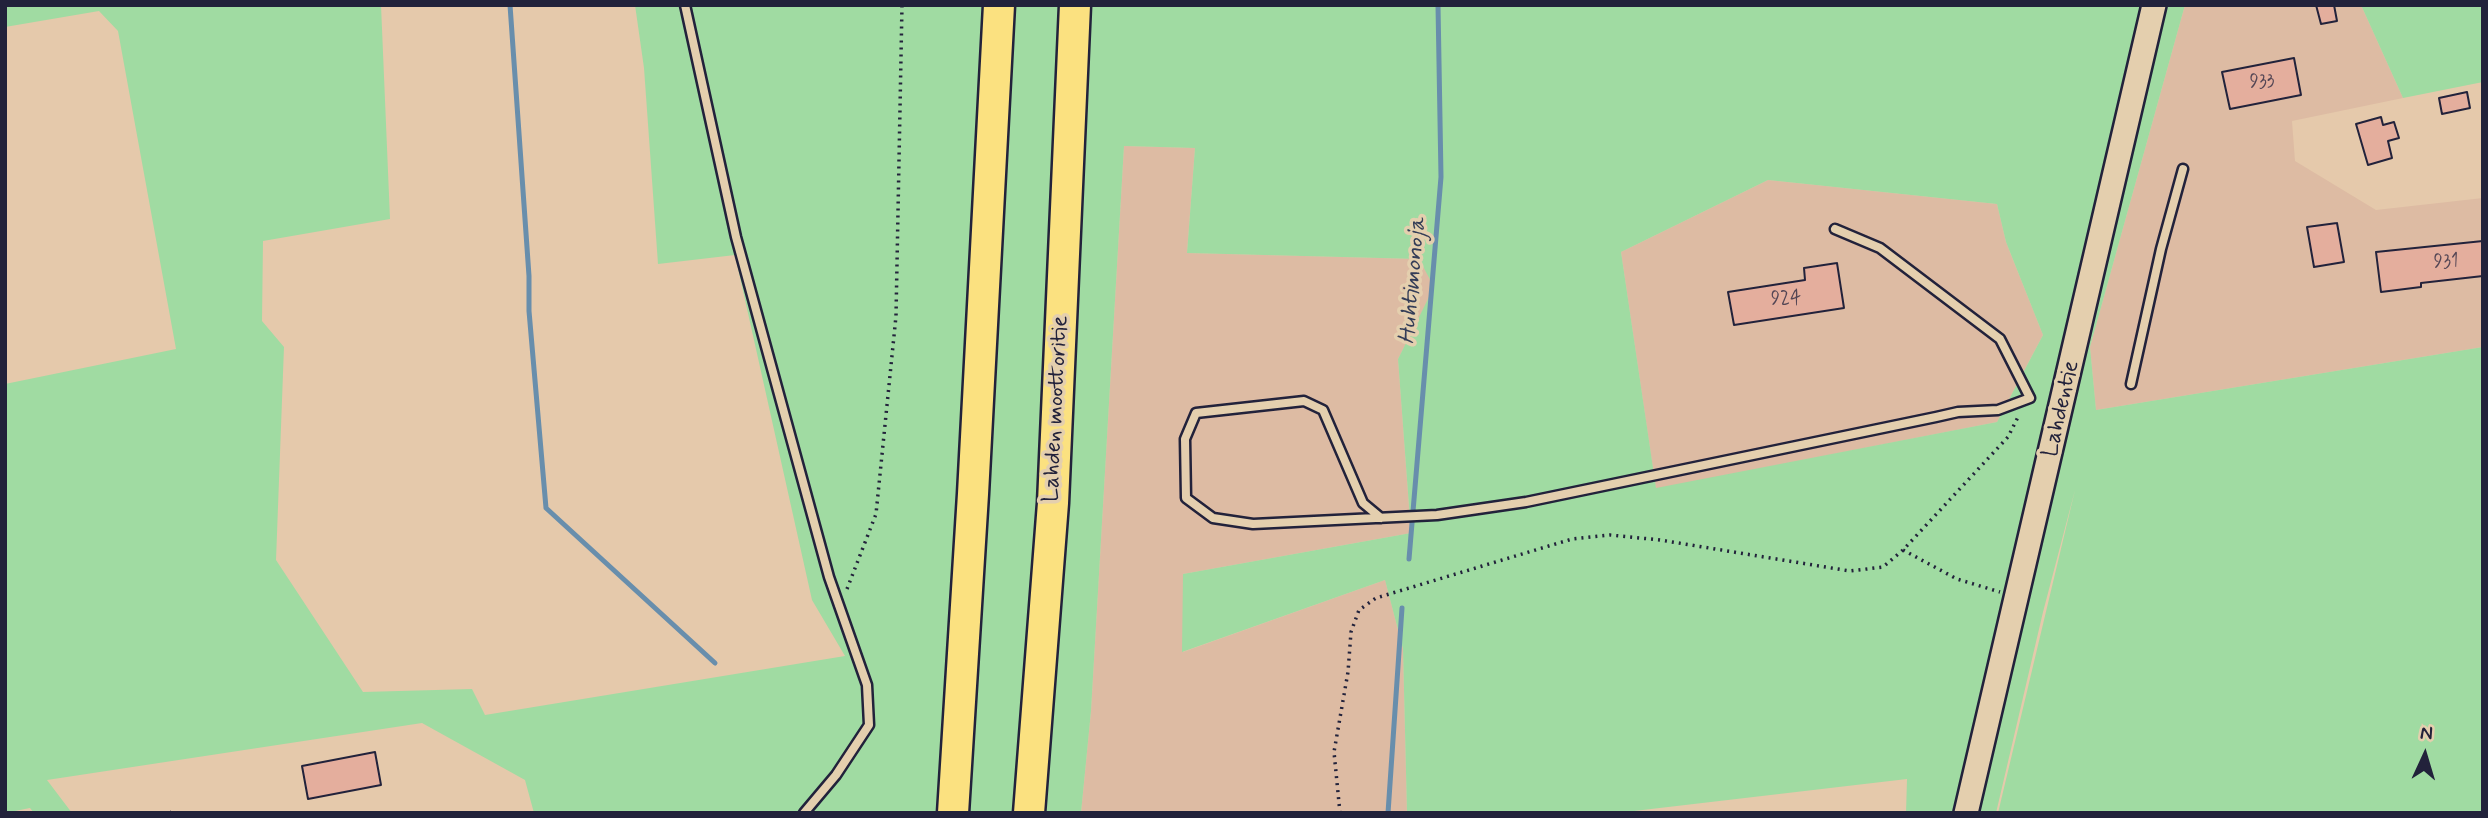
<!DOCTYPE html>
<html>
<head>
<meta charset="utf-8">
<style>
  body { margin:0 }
  #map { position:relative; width:2488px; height:818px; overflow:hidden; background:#e5c9ab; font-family:Mynerve,sans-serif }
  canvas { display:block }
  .frame { position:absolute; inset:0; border:7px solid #22223b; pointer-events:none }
  .north { position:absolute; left:2390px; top:720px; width:70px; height:70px; -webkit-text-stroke:5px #e4cfae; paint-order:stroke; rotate:4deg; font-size:19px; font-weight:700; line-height:28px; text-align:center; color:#22223b }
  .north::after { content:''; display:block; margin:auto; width:24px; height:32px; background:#22223b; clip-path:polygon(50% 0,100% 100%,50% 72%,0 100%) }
</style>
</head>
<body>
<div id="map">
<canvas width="2488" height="818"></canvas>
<div class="frame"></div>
<div class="north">N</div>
</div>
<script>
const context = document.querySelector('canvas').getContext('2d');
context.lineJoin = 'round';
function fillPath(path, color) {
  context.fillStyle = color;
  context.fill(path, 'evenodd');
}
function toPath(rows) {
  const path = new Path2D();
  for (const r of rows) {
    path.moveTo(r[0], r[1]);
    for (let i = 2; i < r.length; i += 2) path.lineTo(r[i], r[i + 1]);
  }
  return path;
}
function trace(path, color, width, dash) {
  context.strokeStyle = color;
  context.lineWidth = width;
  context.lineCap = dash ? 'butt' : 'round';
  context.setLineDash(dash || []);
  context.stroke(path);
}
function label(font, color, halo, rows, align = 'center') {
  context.font = font + ' Mynerve,sans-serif';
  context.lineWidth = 7;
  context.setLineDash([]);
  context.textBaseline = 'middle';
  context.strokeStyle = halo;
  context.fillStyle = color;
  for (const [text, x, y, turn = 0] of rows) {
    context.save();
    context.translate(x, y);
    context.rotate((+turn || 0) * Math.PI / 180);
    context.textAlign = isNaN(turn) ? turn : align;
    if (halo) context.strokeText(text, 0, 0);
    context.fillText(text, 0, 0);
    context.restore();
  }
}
fillPath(toPath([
  [2185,5,2361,5,2403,98,2292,121,2295,161,2376,210,2483,198,2483,347,2096,410,2090,347],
  [1124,146,1195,148,1187,253,1419,259,1435,287,1398,359,1411,533,1183,574,1183,652,1385,580,1403,649,1407,813,1081,813,1091,711],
  [1768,180,1997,204,2006,242,2043,335,1997,422,1656,489,1621,252]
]), '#ddbba3');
fillPath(toPath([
  [5,5,381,5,390,219,263,241,262,321,284,347,276,560,363,692,472,689,485,715,845,656,812,600,735,255,658,264,644,68,635,5,2185,5,2090,347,2096,410,2483,347,2483,813,1998,813,2075,490,2043,612,1996,813,1906,813,1907,779,1617,813,1407,813,1403,649,1385,580,1182,652,1183,574,1411,533,1398,359,1434,287,1419,259,1187,253,1195,148,1124,146,1091,711,1081,813,534,813,525,780,422,723,47,780,72,813,34,813,30,808,5,813,5,384,176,349,118,31,99,11,5,27],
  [1768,180,1997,204,2006,242,2043,335,1997,422,1656,488,1621,252],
  [2361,5,2483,5,2483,82,2403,98]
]), '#a0dba2');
trace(toPath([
  [510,5,529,276,529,311,546,508,715,663],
  [1409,559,1441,177,1438,5],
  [1388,813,1402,608]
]), '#688eac', 5);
const building = toPath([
  [2316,5,2334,5,2337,21,2321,24,2316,5],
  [2294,58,2301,95,2230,109,2222,72,2294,58],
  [2467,92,2470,108,2442,114,2439,98,2467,92],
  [2381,117,2383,125,2394,122,2399,138,2388,141,2392,158,2368,165,2356,124,2381,117],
  [2337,223,2344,262,2314,267,2307,227,2337,223],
  [2483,241,2483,276,2421,283,2421,287,2381,292,2376,252,2483,241],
  [1837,263,1844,308,1734,325,1728,292,1805,280,1804,268,1837,263],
  [375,752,381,785,308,799,302,766,375,752]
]);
fillPath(building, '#e4ae9d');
trace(building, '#22223b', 2);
const service = toPath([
  [685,5,736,237,829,577,867,685,869,725,836,775,804,813],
  [2131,384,2161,249,2183,169],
  [1381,518,1363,503,1323,410,1304,401,1196,413,1185,439,1186,498,1213,518,1253,524,1437,515,1526,502,1936,417,1958,412,1998,410,2030,398,2000,339,1880,248,1835,229]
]);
const secondary = toPath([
  [1966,813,2154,5]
]);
const motorway = toPath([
  [953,813,973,494,999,5],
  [1029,813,1053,503,1075,5]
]);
trace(service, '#22223b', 13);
trace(secondary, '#22223b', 28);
trace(motorway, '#22223b', 35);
trace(toPath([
  [1903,550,1957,579,2000,592],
  [847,589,876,514,896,316,902,5],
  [171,813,172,811],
  [1340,813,1334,752,1348,672,1351,632,1359,610,1376,598,1572,539,1610,535,1660,540,1850,571,1883,567,1903,550,2008,437,2019,415]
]), '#22223b', 3.5, [2, 5]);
trace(service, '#e4cfae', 8);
trace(secondary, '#e4cfae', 23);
trace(motorway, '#fbe180', 30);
label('19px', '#524554', null, [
  ["933",2262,83],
  ["931",2446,263],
  ["924",1786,300]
]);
label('23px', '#22223b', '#e4cfae', [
  ["Lahden moottoritie",1057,409,-87],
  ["Lahdentie",2062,409,-77]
]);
label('italic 24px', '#343d57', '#e4cfae', [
  ["Huhtimonoja",1414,281,-85]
]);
</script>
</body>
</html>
